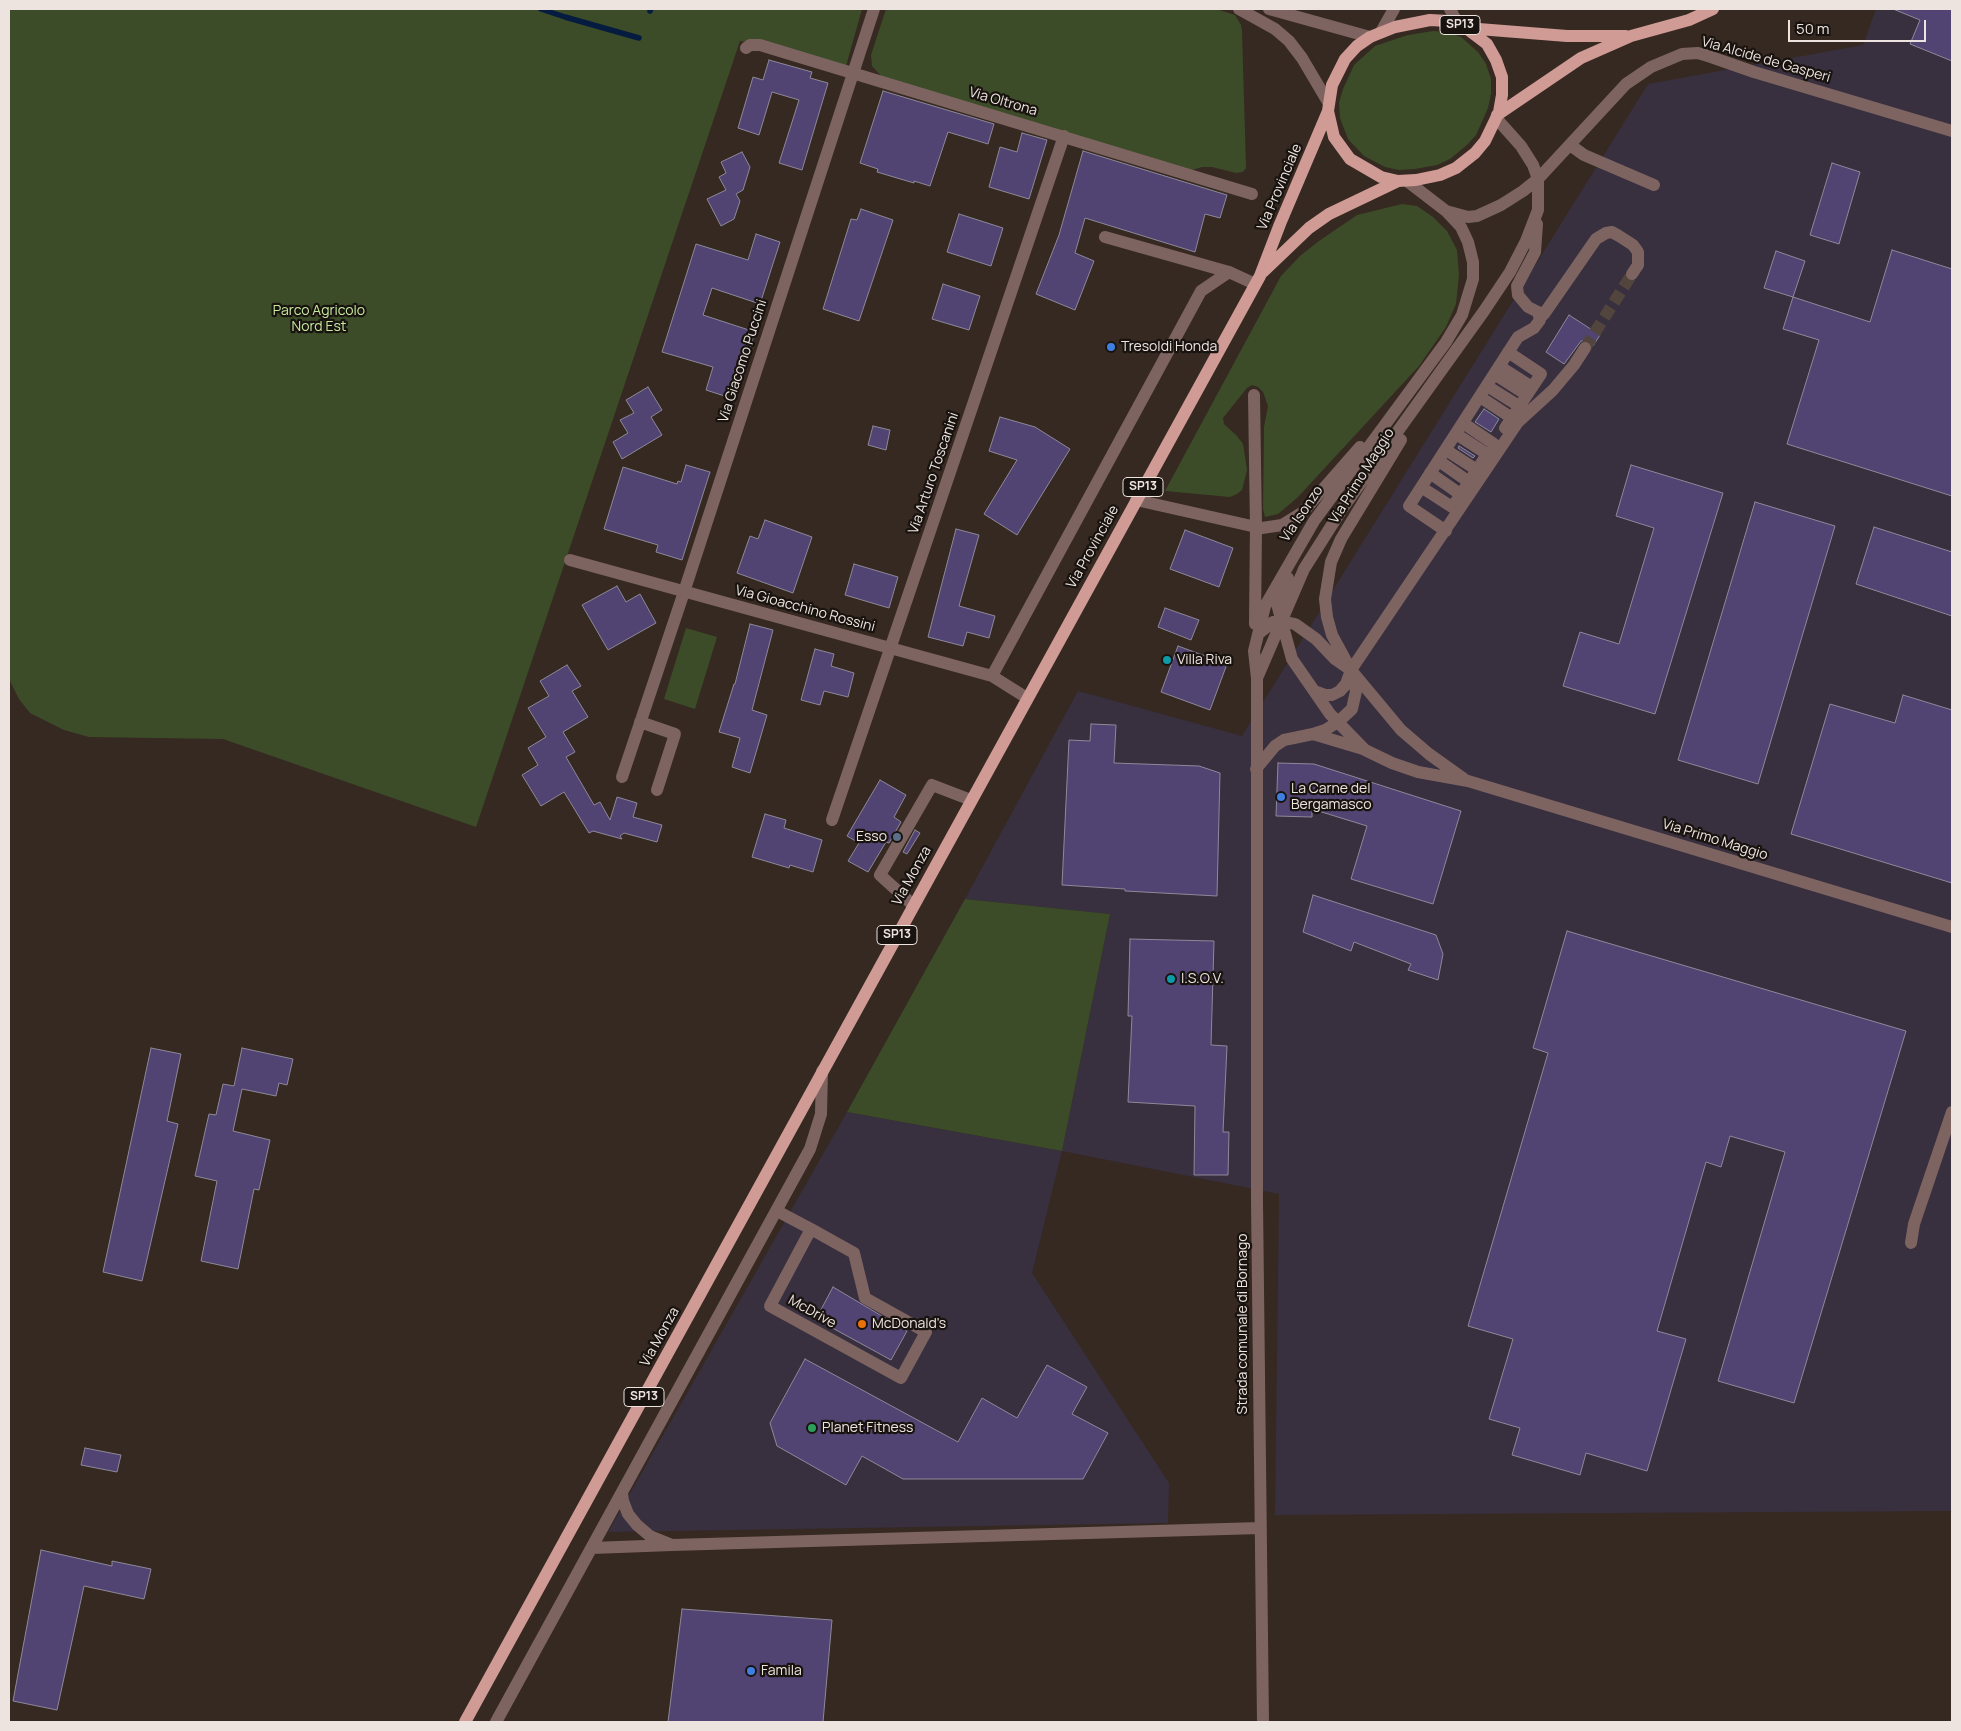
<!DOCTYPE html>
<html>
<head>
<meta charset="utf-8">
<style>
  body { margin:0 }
  #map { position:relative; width:1961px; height:1731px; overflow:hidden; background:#362921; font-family:Manrope,sans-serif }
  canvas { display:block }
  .frame { position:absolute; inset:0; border:10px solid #ede4df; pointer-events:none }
  .scale { position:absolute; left:1788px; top:20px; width:138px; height:22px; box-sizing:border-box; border:2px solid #ede4df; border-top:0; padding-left:6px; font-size:15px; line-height:18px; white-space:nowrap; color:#ede4df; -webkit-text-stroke:4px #191310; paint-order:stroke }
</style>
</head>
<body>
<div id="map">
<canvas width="1961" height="1731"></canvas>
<div class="frame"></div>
<div class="scale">50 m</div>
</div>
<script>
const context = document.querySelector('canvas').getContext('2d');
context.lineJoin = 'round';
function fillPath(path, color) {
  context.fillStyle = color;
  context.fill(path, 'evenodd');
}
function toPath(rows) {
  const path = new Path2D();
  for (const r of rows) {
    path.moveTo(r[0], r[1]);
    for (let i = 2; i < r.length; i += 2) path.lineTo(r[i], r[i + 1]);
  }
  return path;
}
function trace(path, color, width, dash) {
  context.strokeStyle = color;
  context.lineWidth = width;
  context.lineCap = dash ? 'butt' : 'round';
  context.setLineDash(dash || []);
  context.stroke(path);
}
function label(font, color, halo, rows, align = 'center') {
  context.font = font + ' Manrope,sans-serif';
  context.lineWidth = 4.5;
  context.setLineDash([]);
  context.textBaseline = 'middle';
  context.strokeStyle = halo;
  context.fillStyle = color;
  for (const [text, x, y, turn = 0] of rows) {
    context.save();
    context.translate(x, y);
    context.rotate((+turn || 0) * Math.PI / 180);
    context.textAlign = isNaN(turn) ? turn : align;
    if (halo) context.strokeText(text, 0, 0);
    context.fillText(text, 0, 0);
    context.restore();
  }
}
fillPath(toPath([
  [1876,9,1952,9,1952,1511,1275,1515,1279,1194,1062,1151,1032,1273,1169,1483,1168,1523,608,1532,847,1112,1062,1151,1110,914,965,899,1078,691,1242,736,1648,84,1863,45]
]), '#382f3f');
fillPath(toPath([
  [9,9,862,9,846,66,787,49,740,41,476,827,223,739,89,737,64,730,30,713,19,699,9,679],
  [886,9,1216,9,1235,15,1241,25,1242,31,1246,168,1243,172,1236,173,1212,167,1202,167,1192,170,883,78,872,66,871,55],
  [1433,31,1447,32,1461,37,1478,52,1486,64,1491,79,1491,94,1488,108,1476,135,1467,145,1450,159,1437,165,1415,169,1399,170,1385,167,1364,156,1348,139,1340,118,1339,103,1343,89,1354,65,1375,46,1408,35],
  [1402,204,1417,206,1433,217,1447,231,1457,250,1459,275,1456,304,1446,327,1419,366,1297,498,1278,514,1265,517,1263,509,1264,427,1268,406,1263,392,1258,387,1252,385,1247,388,1223,418,1224,424,1237,436,1243,444,1247,470,1242,490,1237,494,1230,497,1165,491,1281,276,1300,256,1319,241,1357,215],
  [686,628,717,637,695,709,664,699],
  [965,899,1110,914,1062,1151,847,1112]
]), '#3c4c28');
trace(toPath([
  [541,9,565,17,639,38],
  [650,11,651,9]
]), '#051b3f', 5.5);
const building = toPath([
  [1893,9,1952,9,1952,61,1910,44,1920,20,1893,9],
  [769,60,812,72,810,78,828,83,802,170,779,163,799,100,772,92,759,135,738,128,753,77,763,80,769,60],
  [883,91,994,124,988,144,948,132,930,186,914,181,914,183,877,172,878,169,860,163,883,91],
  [1022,133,1047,140,1029,199,989,187,1000,147,1017,152,1022,133],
  [1083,151,1227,195,1220,218,1205,214,1195,252,1085,218,1075,253,1094,261,1075,310,1036,294,1059,235,1083,151],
  [742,152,750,167,743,190,736,194,740,201,734,219,721,226,707,199,726,190,719,177,726,173,721,162,742,152],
  [1832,163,1860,172,1839,244,1810,235,1832,163],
  [861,209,893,220,859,321,823,309,851,219,857,220,861,209],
  [959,214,1003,228,991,266,947,252,959,214],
  [756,234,780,242,760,304,712,288,703,315,755,332,734,399,706,390,713,367,662,352,696,244,748,260,756,234],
  [1892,250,1952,269,1952,496,1787,444,1819,340,1783,329,1793,297,1870,322,1892,250],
  [1776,251,1805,261,1793,297,1764,288,1776,251],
  [943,284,980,296,969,330,932,319,943,284],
  [1569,315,1600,335,1593,346,1589,341,1581,341,1564,364,1546,352,1569,315],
  [648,387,662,410,651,417,662,435,622,459,613,442,628,433,620,420,634,413,626,400,648,387],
  [1484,409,1499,419,1491,432,1475,422,1484,409],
  [1000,417,1035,427,1070,449,1017,535,984,514,1017,460,989,451,1000,417],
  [873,426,890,430,886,450,868,445,873,426],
  [1459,446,1475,456,1473,458,1458,448,1459,446],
  [686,465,710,472,682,560,656,552,658,545,604,529,623,467,677,484,678,481,681,482,686,465],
  [1631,465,1723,493,1655,714,1563,686,1580,632,1619,644,1654,528,1616,516,1631,465],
  [1755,502,1835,526,1758,784,1678,760,1755,502],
  [765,520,812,537,793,593,737,573,750,536,758,539,765,520],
  [1874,527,1952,552,1952,616,1856,584,1874,527],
  [956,529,979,535,959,606,995,616,989,638,967,632,963,646,928,637,956,529],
  [1185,530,1233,548,1219,587,1170,569,1185,530],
  [854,564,898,577,889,608,845,595,854,564],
  [617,586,626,602,640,594,656,623,608,650,582,605,617,586],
  [1165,608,1199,620,1191,640,1158,627,1165,608],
  [750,624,773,630,752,710,767,715,750,773,732,767,740,738,719,732,734,684,735,684,750,624],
  [1178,646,1227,664,1210,710,1161,692,1178,646],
  [815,649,834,654,831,666,854,673,848,697,824,691,820,705,801,700,815,649],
  [567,665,581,686,572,691,588,717,563,732,575,752,566,757,594,805,600,802,610,820,617,797,637,803,633,817,662,825,657,842,624,833,620,836,622,839,593,831,589,833,564,792,541,806,522,775,538,765,528,748,546,737,528,708,549,696,540,681,567,665],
  [1903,695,1952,710,1952,883,1791,834,1830,704,1895,723,1903,695],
  [1091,724,1116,725,1114,763,1199,766,1220,773,1217,896,1125,891,1125,889,1062,885,1069,740,1090,741,1091,724],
  [1278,763,1314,764,1461,811,1433,904,1351,879,1367,826,1312,809,1312,817,1276,816,1278,763],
  [880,780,906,795,894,817,901,822,889,843,886,842,868,872,848,861,859,843,847,836,880,780],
  [765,814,786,820,784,828,822,840,813,872,790,865,789,868,752,857,765,814],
  [915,830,920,833,907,854,903,852,915,830],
  [1313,895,1436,935,1443,954,1438,980,1408,970,1411,964,1354,942,1351,951,1303,932,1313,895],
  [1567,931,1906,1031,1794,1403,1718,1381,1785,1152,1730,1136,1721,1167,1706,1162,1657,1331,1686,1339,1647,1471,1586,1453,1580,1475,1512,1455,1520,1428,1489,1419,1513,1339,1468,1326,1548,1053,1533,1048,1567,931],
  [1130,939,1214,941,1211,1045,1227,1046,1223,1132,1229,1132,1228,1175,1194,1175,1195,1106,1128,1102,1132,1016,1128,1016,1130,939],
  [151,1048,181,1054,167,1121,178,1124,142,1281,103,1272,151,1048],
  [242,1048,293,1059,287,1085,279,1083,276,1096,242,1089,233,1131,270,1140,259,1190,254,1189,238,1269,201,1261,217,1181,195,1176,209,1114,216,1115,223,1084,234,1086,242,1048],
  [833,1287,907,1331,891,1360,816,1319,833,1287],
  [805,1359,958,1442,982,1398,1017,1418,1047,1365,1087,1387,1072,1414,1108,1433,1083,1479,903,1479,862,1456,846,1485,777,1446,770,1423,805,1359],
  [85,1448,121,1455,117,1472,81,1465,85,1448],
  [41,1550,112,1566,112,1561,151,1569,144,1599,84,1586,57,1710,13,1701,41,1550],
  [682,1609,832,1620,823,1722,668,1722,682,1609]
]);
fillPath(building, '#524472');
trace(building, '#8d8999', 1);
trace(toPath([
  [1585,348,1632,274]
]), '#51453e', 12, [12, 6]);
trace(toPath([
  [1239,9,1275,29,1289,41,1302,58,1328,102],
  [1269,9,1370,37],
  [1450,9,1458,24],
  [1381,32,1394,9],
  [746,48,750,45,760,45,783,52,1252,194],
  [1570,145,1584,155,1654,185],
  [1446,211,1468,217,1477,216,1501,205,1523,191,1538,179,1626,84,1651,67,1682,54,1698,53,1711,57,1754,72,1952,131],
  [1537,224,1535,252,1517,286,1518,295,1528,307,1538,312,1544,314,1596,239,1606,233,1612,232,1619,236,1633,245,1638,252,1638,265,1632,274],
  [1105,237,1229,272,1255,284],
  [1499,366,1532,387],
  [1494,374,1527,395],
  [1487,386,1519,406],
  [1480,397,1512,418],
  [1463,423,1494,444],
  [1505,428,1541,374,1508,352],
  [1456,434,1487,454],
  [1401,440,1341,539,1331,562,1325,599,1327,617,1332,635,1351,670,1401,730,1429,754,1464,779],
  [1446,450,1477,470],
  [1439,461,1469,482],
  [1430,473,1460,494],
  [1421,487,1452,507],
  [1136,500,1256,527,1254,395],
  [1455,503,1488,453],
  [1446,531,1409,506,1518,337,1534,328,1540,320,1538,312],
  [570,560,992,676,1027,698],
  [1288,578,1277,604,1292,659,1330,714,1365,750,1392,763,1418,772,1468,781,1952,927],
  [1255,624,1256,527,1262,528,1282,525,1303,512,1360,447],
  [1258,634,1273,622,1281,621,1295,624,1316,639,1335,659,1351,670,1356,691,1352,709,1338,722,1325,730,1313,734],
  [992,676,1201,291,1229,272],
  [1258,676,1304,569,1342,509,1484,311,1510,272,1526,241,1538,210,1538,179,1533,165,1521,146,1496,118],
  [1314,691,1325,695,1332,695,1340,691,1346,684,1351,670,1518,422,1553,390,1574,365,1585,348],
  [640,722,675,734,657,790],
  [1256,769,1275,746,1284,740,1313,734,1363,749],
  [622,777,684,592,874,9],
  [832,820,1064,136],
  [913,905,880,875,932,785,971,800],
  [777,1211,811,1229,854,1253,865,1298,926,1332,901,1378,770,1306,811,1229],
  [1911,1243,1914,1224,1952,1112],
  [672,1545,1260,1528],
  [592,1548,672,1545,650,1536,637,1525,628,1514,623,1501,622,1493],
  [496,1722,810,1149,821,1114,822,1071],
  [1263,1722,1257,1201,1257,678,1254,651,1265,606,1314,521,1446,342,1462,315,1473,279,1473,262,1468,242,1461,227,1446,211,1407,181]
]), '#7e6461', 12);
trace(toPath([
  [1430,20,1448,21,1466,28,1487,44,1496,60,1502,77,1502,95,1499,112,1485,141,1475,153,1456,168,1440,175,1416,180,1398,181,1381,177,1350,159,1334,137,1328,111,1332,85,1345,59,1357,46,1370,37,1395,27,1430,20],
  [1466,28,1567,36,1626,36],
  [1497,115,1581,58,1631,36,1689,20,1713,9],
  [1263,272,1309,228,1329,214,1398,181],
  [465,1722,1260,276,1280,224,1328,111]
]), '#d09b95', 12);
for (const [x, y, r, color] of [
  [1111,347,5,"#3f7fe0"],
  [1167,660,5,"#0f9aa8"],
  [1281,797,5,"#3f7fe0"],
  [897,837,5,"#5c6f8a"],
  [1171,979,5,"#0f9aa8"],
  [862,1324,5,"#e8710a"],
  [812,1428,5,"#2e9e5b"],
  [751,1671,5,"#3f7fe0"]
]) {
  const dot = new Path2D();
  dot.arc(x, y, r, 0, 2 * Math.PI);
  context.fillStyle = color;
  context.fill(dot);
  trace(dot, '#191310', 2);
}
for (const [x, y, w] of [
  [1460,25,40],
  [1143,487,40],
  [897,935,40],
  [644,1397,40]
]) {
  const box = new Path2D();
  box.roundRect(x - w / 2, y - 9.5, w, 19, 4);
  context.fillStyle = '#191310';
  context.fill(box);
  trace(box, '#ede4df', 1);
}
label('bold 12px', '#ede4df', null, [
  ["SP13",1460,25],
  ["SP13",1143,487],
  ["SP13",897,935],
  ["SP13",644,1397]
]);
label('14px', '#ede4df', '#191310', [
  ["Via Alcide de Gasperi",1766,60,16],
  ["Via Oltrona",1003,102,16],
  ["Via Provinciale",1280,187,-67],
  ["Via Giacomo Puccini",743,361,-72],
  ["Via Arturo Toscanini",934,473,-71],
  ["Via Primo Maggio",1362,476,-58],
  ["Via Isonzo",1302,514,-56],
  ["Via Provinciale",1093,547,-61],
  ["Via Gioacchino Rossini",805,609,15],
  ["Via Primo Maggio",1715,840,17],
  ["Via Monza",912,876,-61],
  ["McDrive",812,1312,29],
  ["Strada comunale di Bornago",1243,1324,-90],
  ["Via Monza",660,1337,-61]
]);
label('14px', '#c5e99d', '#191310', [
  ["Parco Agricolo",319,311],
  ["Nord Est",319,327]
]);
label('14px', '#ede4df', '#191310', [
  ["Tresoldi Honda",1121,347],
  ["Villa Riva",1177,660],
  ["La Carne del",1291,789],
  ["Bergamasco",1291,805],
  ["Esso",887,837,"right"],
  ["I.S.O.V.",1181,979],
  ["McDonald's",872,1324],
  ["Planet Fitness",822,1428],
  ["Famila",761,1671]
], 'left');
</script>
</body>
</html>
